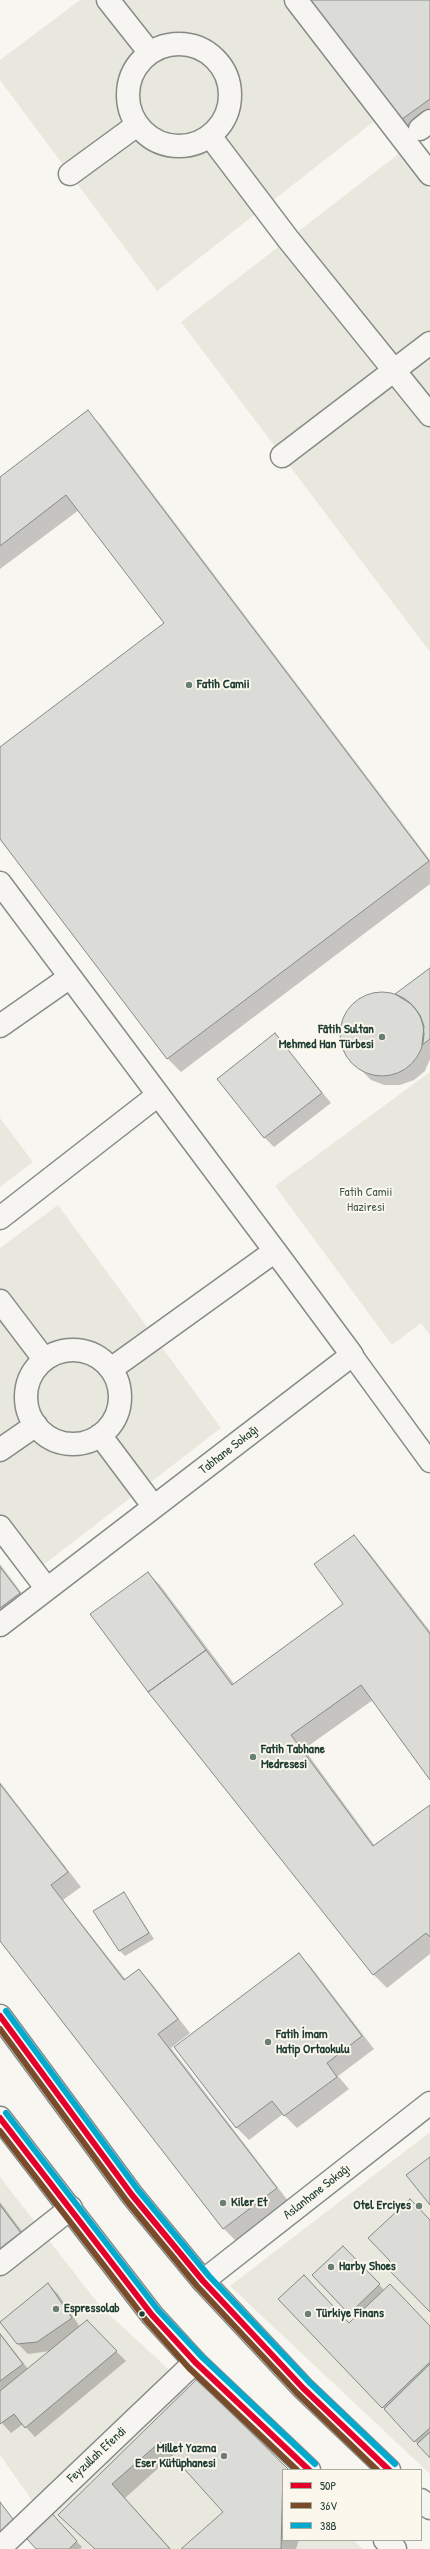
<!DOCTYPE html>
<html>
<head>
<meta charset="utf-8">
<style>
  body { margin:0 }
  #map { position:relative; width:430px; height:2549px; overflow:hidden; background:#f8f6f0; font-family:"Patrick Hand",sans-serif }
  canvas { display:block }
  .legend { position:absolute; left:282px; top:2469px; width:140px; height:72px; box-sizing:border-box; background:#fbf7ec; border:1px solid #a3ada2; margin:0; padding:5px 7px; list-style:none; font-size:12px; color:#1f3d34 }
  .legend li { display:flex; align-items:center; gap:8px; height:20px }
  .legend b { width:20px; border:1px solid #a3ada2 }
</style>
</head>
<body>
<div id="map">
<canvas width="430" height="2549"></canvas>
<ul class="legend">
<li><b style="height:5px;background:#e4002b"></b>50P</li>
<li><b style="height:5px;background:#7a4b2a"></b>36V</li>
<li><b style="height:5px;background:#00a9ce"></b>38B</li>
</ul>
</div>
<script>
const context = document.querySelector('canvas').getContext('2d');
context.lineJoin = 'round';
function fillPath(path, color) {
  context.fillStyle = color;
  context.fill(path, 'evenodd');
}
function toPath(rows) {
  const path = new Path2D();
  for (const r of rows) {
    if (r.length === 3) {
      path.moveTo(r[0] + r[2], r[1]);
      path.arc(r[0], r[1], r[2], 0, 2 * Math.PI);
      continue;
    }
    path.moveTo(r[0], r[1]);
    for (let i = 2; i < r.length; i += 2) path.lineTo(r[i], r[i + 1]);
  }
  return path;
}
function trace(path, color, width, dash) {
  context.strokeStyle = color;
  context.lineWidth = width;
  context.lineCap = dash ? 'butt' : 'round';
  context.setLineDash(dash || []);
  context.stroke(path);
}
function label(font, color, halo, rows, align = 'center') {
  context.font = font + ' "Patrick Hand",sans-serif';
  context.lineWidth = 4;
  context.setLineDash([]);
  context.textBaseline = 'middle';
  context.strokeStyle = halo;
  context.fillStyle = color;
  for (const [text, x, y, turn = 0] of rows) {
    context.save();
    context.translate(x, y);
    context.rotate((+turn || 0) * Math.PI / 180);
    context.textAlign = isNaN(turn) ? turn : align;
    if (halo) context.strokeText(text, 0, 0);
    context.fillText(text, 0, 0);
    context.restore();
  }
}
fillPath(toPath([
  [80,0,284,0,377,119,157,291,0,80,0,60],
  [401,152,430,190,430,652,181,322],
  [430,1072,430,1335,421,1323,392,1345,275,1186],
  [0,1118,33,1162,0,1187],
  [58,1205,221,1428,38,1569,0,1517,0,1248],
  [430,2132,430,2474,230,2286],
  [0,2177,100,2306,283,2475,283,2540,354,2540,363,2549,70,2549,55,2533,0,2455]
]), '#e8e8df');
fillPath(toPath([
  [309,0,430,0,430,122,412,135],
  [87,411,101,425,430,860,430,884,181,1072,168,1059,0,837,0,748,165,623,79,510,0,569,0,478],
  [430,969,430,1059,425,1071,414,1080,400,1085,384,1085,371,1080,350,1059,343,1047,341,1033,347,1012,357,1001,366,996,380,993,395,995],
  [275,1035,331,1103,274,1147,264,1137],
  [354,1536,367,1550,430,1631,430,1778,373,1700,304,1749,375,1846,430,1806,430,1954,387,1988,373,1974,148,1573,160,1585,235,1685,345,1604],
  [0,1564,32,1607,0,1631],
  [0,1782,81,1887,63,1900,126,1980,139,1970,152,1984,190,2033,171,2048,289,2202,237,2242,224,2229,0,1939],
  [124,1893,154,1939,125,1956,119,1950],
  [299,1954,311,1967,374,2049,338,2076,349,2089,297,2128,283,2114,249,2140,236,2127],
  [0,2202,33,2246,0,2270],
  [353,2257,385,2291,430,2327,430,2457,280,2299,350,2324,355,2319,313,2275],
  [48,2284,58,2294,80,2327,96,2331,126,2361,35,2437,23,2424,11,2433,0,2421,0,2333,28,2369,50,2351,28,2354,18,2344],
  [197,2380,288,2470,283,2470,283,2540,299,2540,296,2549,182,2549,224,2512,173,2455,125,2498,171,2549,96,2549,73,2528],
  [51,2514,82,2547,80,2549,38,2549]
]), '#0003');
const building = toPath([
  [308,0,430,0,430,99,398,122,308,0],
  [88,410,429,861,167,1059,0,839,0,747,164,623,66,495,0,546,0,477,88,410],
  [430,968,430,1039,422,1045,424,1026,420,1015,411,1004,395,994,430,968],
  [382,1034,42],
  [275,1033,322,1093,264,1138,217,1079,275,1033],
  [354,1535,430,1634,430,1780,361,1685,291,1735,373,1846,430,1805,430,1937,426,1933,373,1975,148,1692,206,1650,232,1685,343,1604,314,1564,354,1535],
  [0,1567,20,1593,0,1608,0,1567],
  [148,1572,206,1650,148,1692,90,1614,148,1572],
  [0,1784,68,1872,51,1885,124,1980,139,1969,178,2019,158,2034,277,2188,223,2229,0,1941,0,1784],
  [124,1892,149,1933,119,1951,93,1911,124,1892],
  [299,1953,362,2036,327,2063,337,2077,284,2116,272,2101,236,2128,174,2047,299,1953],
  [430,2157,430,2205,406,2175,430,2157],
  [410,2199,430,2220,430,2312,385,2266,390,2261,368,2238,410,2199],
  [0,2205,21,2233,0,2249,0,2205],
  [343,2246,380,2284,349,2314,312,2275,343,2246],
  [304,2275,349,2323,390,2284,430,2326,430,2362,382,2408,278,2299,304,2275],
  [48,2283,72,2318,37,2342,17,2344,0,2322,48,2283],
  [87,2320,117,2351,25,2428,14,2414,0,2424,0,2391,87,2320],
  [0,2334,23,2364,0,2381,0,2334],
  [430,2364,430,2428,414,2442,384,2409,430,2364],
  [197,2379,289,2470,283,2470,281,2549,181,2549,223,2512,160,2442,112,2484,170,2549,95,2549,58,2515,197,2379],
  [430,2432,430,2458,417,2444,430,2432],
  [0,2502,16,2523,0,2536,0,2502],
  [46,2507,77,2541,69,2549,36,2549,20,2531,46,2507]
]);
fillPath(building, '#dbdbd7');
trace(building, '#868b86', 1);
const service = toPath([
  [352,1355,430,1462]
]);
const pedestrian = toPath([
  [108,0,150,53],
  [296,0,430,174],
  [179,95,51],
  [210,136,288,239,430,415],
  [70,174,137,125],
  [282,456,430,343],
  [0,883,275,1251],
  [0,1026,70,977],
  [0,1218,158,1095],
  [0,1301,44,1359],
  [73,1397,47],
  [100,1435,154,1507],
  [0,1450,36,1425],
  [0,1527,47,1589],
  [0,1625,352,1355,275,1251,111,1369]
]);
const minor = toPath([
  [420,129,430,121],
  [0,2264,71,2208],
  [0,2548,195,2362]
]);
const tertiary = toPath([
  [203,2281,430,2103]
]);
const primary = toPath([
  [0,2016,132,2195,203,2281,303,2388,389,2470],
  [0,2118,152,2315,195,2362,309,2470],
  [421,2500,430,2508],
  [385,2540,395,2549]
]);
trace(service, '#868b86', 23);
trace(pedestrian, '#868b86', 25);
trace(minor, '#868b86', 25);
trace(tertiary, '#868b86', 25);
trace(primary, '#868b86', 25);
trace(service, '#f6f5f1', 20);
trace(pedestrian, '#f6f5f1', 22);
trace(minor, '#f6f5f1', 22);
trace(tertiary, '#f6f5f1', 22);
trace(primary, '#f6f5f1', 22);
trace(toPath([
  [0,2016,132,2195,203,2281,303,2388,389,2470],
  [0,2118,152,2315,195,2362,309,2470]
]), '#e4002b', 6);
trace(toPath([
  [0,2029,126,2200,197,2286,297,2393,377,2470],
  [0,2131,146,2320,189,2368,297,2470]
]), '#7a4b2a', 6);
trace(toPath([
  [6,2011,138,2190,209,2276,309,2382,395,2464],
  [6,2113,158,2310,201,2356,315,2464]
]), '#00a9ce', 6);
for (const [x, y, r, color] of [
  [189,685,4,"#6b7e76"],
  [382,1037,4,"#6b7e76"],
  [253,1757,4,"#6b7e76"],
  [268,2042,4,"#6b7e76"],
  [223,2203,4,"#6b7e76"],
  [419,2206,4,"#6b7e76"],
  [331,2267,4,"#6b7e76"],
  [56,2309,4,"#6b7e76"],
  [142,2314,3.5,"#1f3d34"],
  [308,2314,4,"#6b7e76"],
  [224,2456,4,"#6b7e76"]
]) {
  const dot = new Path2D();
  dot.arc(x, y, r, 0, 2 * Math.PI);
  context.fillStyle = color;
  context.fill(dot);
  trace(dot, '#fbf7ec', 1.5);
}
label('bold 13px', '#1f3d34', '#fbf7ec', [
  ["Fatih Camii",197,685],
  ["Fâtih Sultan",374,1030,"right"],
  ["Mehmed Han Türbesi",374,1045,"right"],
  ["Fatih Tabhane",261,1750],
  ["Medresesi",261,1765],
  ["Fatih İmam",276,2035],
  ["Hatip Ortaokulu",276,2050],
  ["Kiler Et",231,2203],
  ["Otel Erciyes",411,2206,"right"],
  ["Harby Shoes",339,2267],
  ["Espressolab",64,2309],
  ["Türkiye Finans",316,2314],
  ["Millet Yazma",216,2449,"right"],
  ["Eser Kütüphanesi",216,2464,"right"]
], 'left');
label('13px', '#455d53', '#fbf7ec', [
  ["Fatih Camii",366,1193],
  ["Haziresi",366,1208]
]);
label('13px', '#1f3d34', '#fbf7ec', [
  ["Tabhane Sokağı",229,1450,-38],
  ["Aslanhane Sokağı",317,2192,-38],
  ["Feyzullah Efendi",97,2455,-43]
]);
</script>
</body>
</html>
